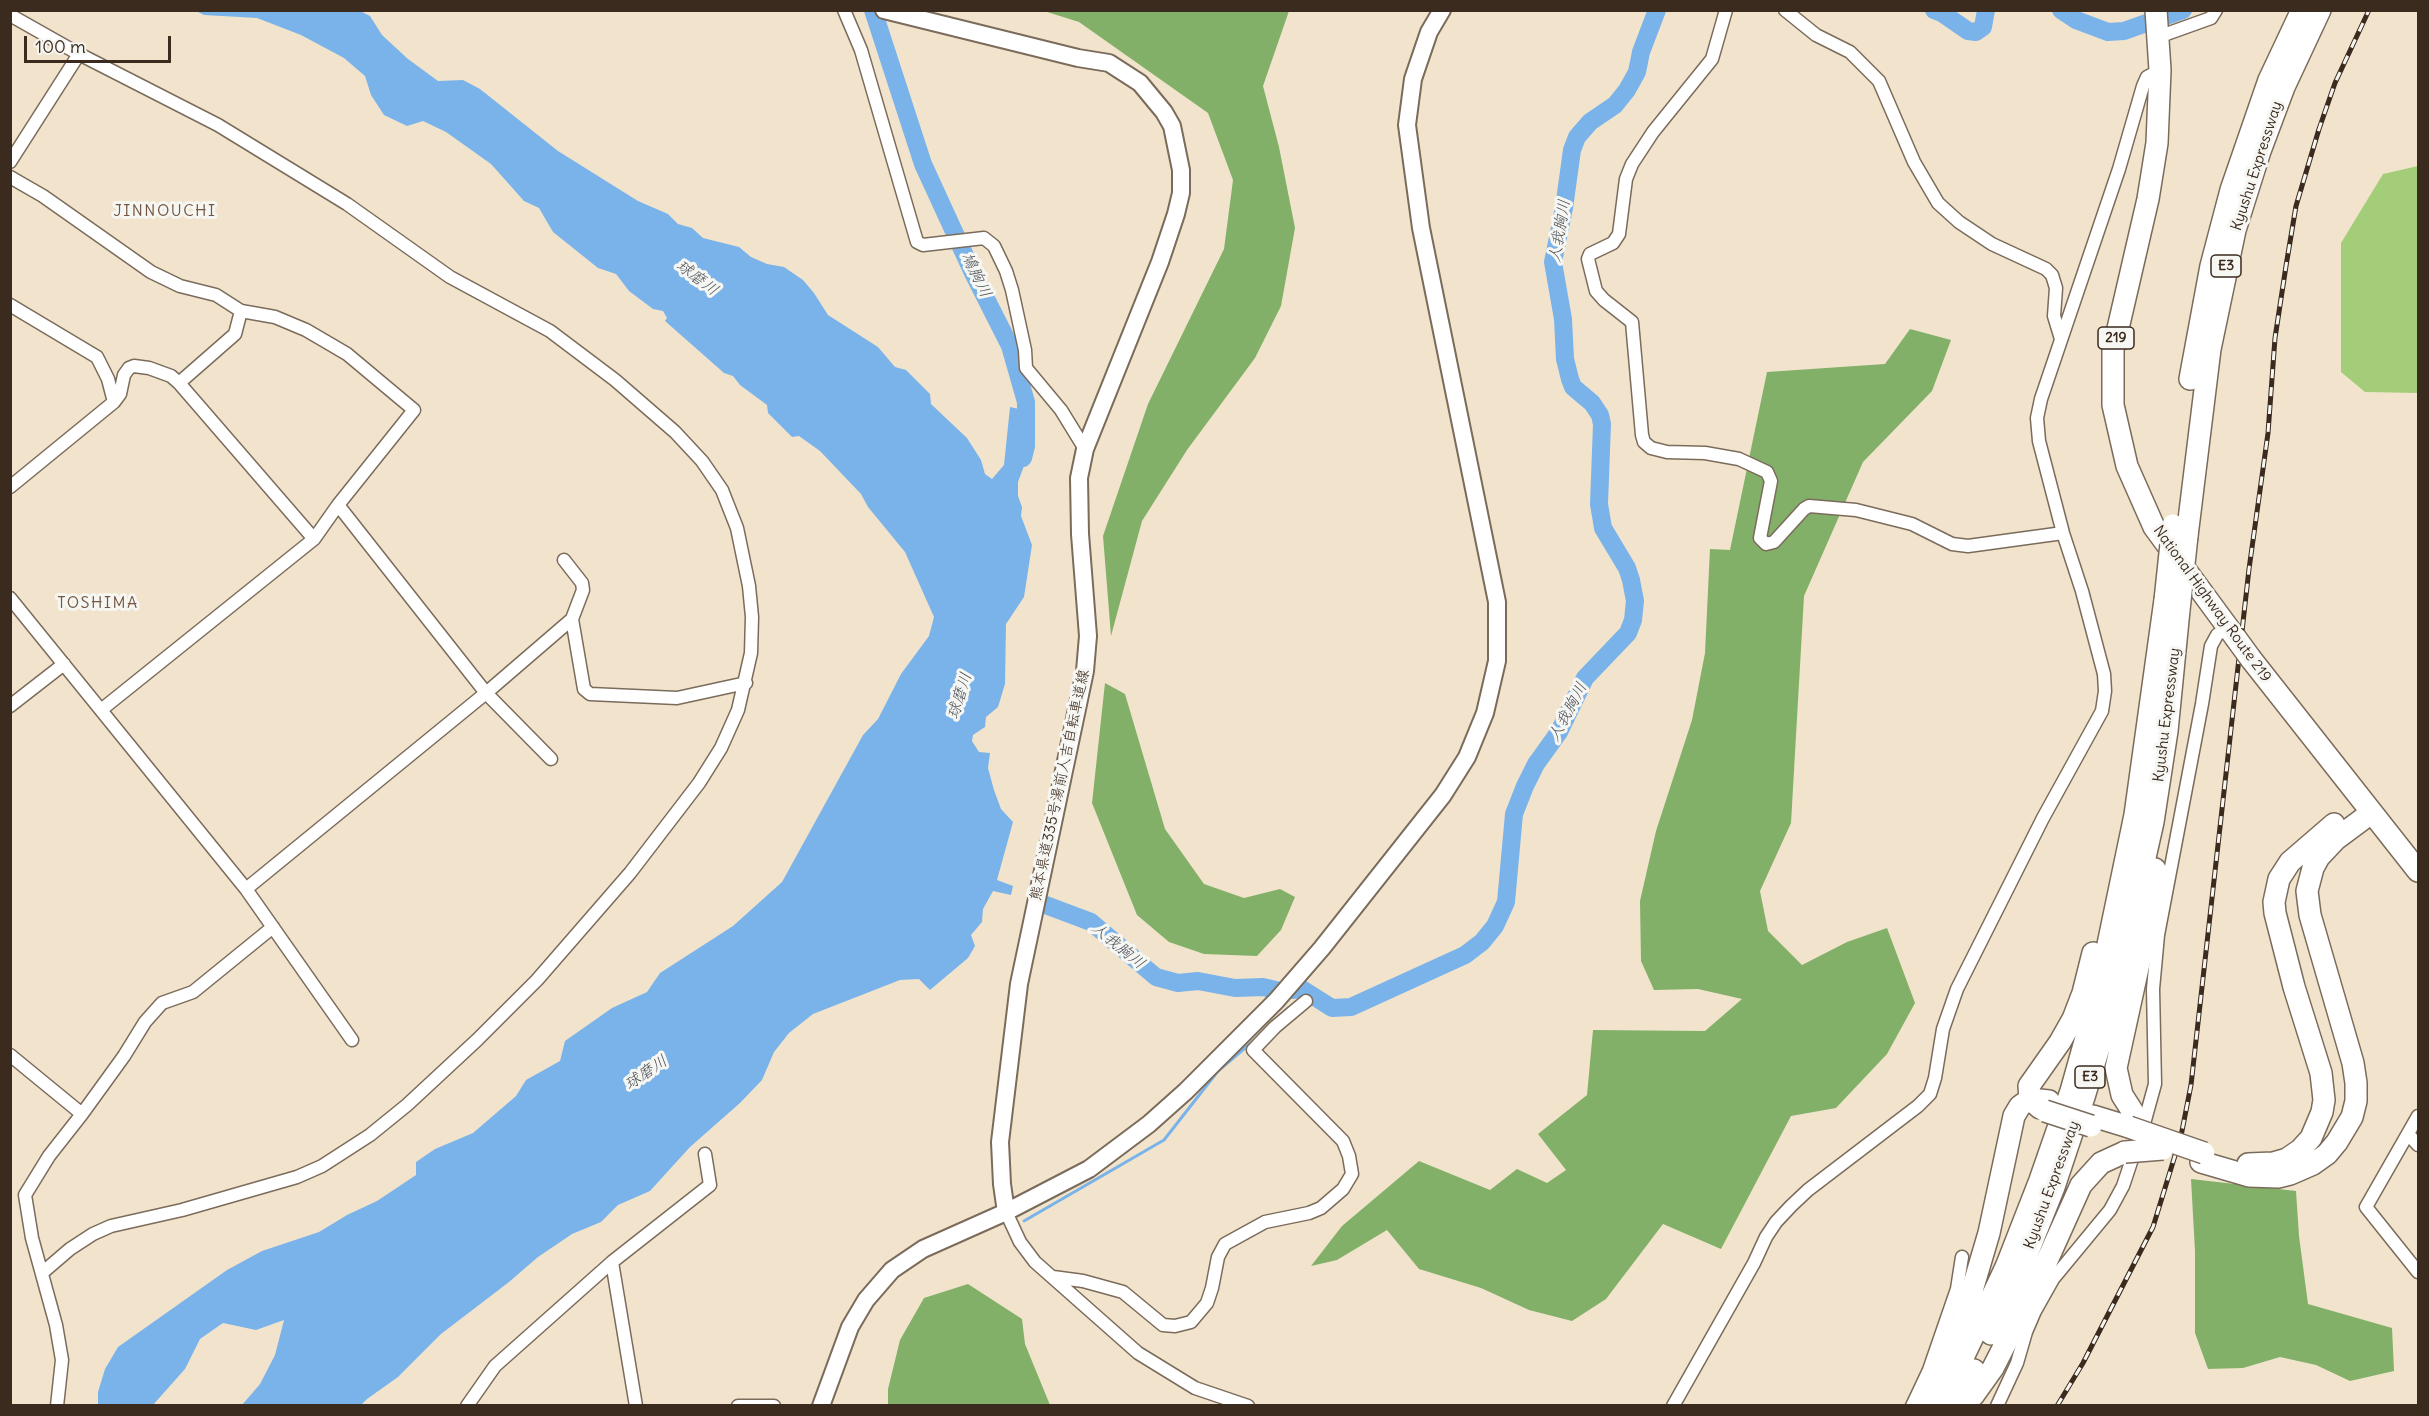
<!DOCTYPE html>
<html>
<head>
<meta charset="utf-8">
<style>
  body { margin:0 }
  #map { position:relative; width:2429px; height:1416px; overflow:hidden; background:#f2e4cc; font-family:Delius,sans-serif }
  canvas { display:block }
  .frame { position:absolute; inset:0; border:12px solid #3b2a1e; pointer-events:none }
  .scale { position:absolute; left:24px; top:36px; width:147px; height:27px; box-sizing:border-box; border:3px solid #3b2a1e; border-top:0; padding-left:8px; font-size:18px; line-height:21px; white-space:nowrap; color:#3b2a1e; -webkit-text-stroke:4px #f6f6f2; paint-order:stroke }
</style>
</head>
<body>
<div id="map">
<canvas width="2429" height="1416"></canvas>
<div class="frame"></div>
<div class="scale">100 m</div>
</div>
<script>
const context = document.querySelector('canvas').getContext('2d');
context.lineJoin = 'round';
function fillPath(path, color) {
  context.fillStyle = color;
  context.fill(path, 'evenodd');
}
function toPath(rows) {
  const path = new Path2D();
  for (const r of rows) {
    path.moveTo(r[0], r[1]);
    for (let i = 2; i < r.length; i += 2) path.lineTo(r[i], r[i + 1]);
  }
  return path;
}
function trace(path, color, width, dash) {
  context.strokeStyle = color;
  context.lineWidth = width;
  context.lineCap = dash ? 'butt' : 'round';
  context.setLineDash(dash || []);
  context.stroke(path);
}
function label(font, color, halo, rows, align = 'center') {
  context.font = font + ' Delius,"Klee One",sans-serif';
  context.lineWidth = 6;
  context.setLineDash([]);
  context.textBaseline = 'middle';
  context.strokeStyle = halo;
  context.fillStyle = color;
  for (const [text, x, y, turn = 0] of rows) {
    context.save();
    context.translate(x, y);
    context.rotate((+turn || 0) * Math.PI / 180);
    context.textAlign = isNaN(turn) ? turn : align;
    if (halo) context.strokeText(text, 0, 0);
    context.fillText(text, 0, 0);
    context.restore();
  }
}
fillPath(toPath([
  [2418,166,2418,393,2365,392,2341,372,2341,243,2383,174]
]), '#a3cd79');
fillPath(toPath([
  [1044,11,1289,11,1263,86,1279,147,1295,228,1281,306,1255,358,1187,450,1142,521,1111,636,1103,536,1148,404,1224,249,1233,180,1208,113,1079,22],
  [1910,329,1951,340,1932,391,1863,462,1804,596,1791,823,1760,891,1768,931,1802,965,1847,942,1887,928,1915,1003,1887,1054,1836,1108,1791,1116,1721,1249,1663,1224,1606,1299,1572,1321,1529,1310,1481,1288,1419,1269,1387,1230,1337,1260,1311,1266,1342,1226,1419,1161,1490,1190,1517,1169,1547,1183,1566,1170,1538,1134,1587,1095,1593,1030,1705,1031,1742,999,1698,989,1654,990,1641,961,1640,901,1656,831,1692,720,1705,653,1710,549,1730,550,1767,372,1885,364],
  [1105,683,1125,694,1165,829,1204,884,1244,898,1280,889,1295,897,1281,930,1257,956,1204,954,1169,942,1137,915,1092,803],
  [2191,1179,2296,1191,2299,1236,2308,1304,2392,1328,2394,1371,2350,1381,2316,1365,2280,1357,2243,1368,2208,1369,2195,1333,2195,1251],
  [968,1284,1022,1319,1025,1344,1050,1405,888,1405,888,1389,900,1340,924,1298]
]), '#82b069');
fillPath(toPath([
  [196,11,360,11,370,16,382,35,408,59,438,81,463,80,480,89,558,151,638,201,668,214,678,224,692,228,703,238,739,247,751,257,767,264,784,267,803,280,814,293,828,315,878,347,895,367,906,370,930,394,931,404,967,438,981,460,985,474,992,479,1004,465,1010,407,1033,412,1017,423,1018,434,1028,435,1024,466,1018,482,1018,496,1022,507,1021,516,1032,545,1024,597,1006,624,1005,684,998,707,986,717,985,727,973,735,972,741,979,752,990,753,988,768,994,790,1001,809,1013,822,997,880,1013,886,1011,895,993,891,983,909,982,922,971,935,975,946,968,958,930,990,919,979,900,980,813,1014,789,1033,774,1052,762,1080,740,1103,690,1147,650,1191,618,1205,601,1222,572,1234,538,1257,509,1282,441,1334,398,1377,367,1399,361,1405,242,1405,260,1384,275,1355,284,1320,256,1330,223,1323,200,1339,185,1369,153,1405,98,1405,98,1392,105,1369,118,1347,227,1270,262,1251,319,1232,347,1215,377,1201,416,1175,416,1162,435,1149,473,1133,516,1096,526,1080,560,1061,565,1041,612,1008,647,992,660,973,733,926,782,882,863,735,878,719,901,674,929,636,934,617,905,552,868,507,861,494,820,451,799,436,792,437,768,413,767,405,740,385,733,376,724,373,665,321,667,318,663,311,653,309,629,291,616,274,598,268,553,232,539,208,524,201,491,164,446,132,423,121,407,126,384,115,371,95,365,76,344,58,301,35,257,18,204,15]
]), '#7ab3ea');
trace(toPath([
  [1277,1018,1288,1008],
  [1024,1221,1164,1140,1218,1071,1258,1037]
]), '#7ab3ea', 3);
trace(toPath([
  [873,10,923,164,973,273,1010,346,1026,402,1026,446,1023,458],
  [1934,10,1942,13,1968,31,1976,32,1983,27,1986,10],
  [2061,10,2076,20,2108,32,2124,31,2183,10],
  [1043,904,1091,922,1156,977,1178,983,1198,981,1235,988,1263,987,1280,991,1302,989,1332,1008,1351,1007,1465,955,1482,942,1495,926,1506,902,1514,814,1525,786,1536,764,1559,732,1585,678,1628,633,1633,620,1635,601,1631,580,1627,568,1603,528,1599,504,1602,424,1600,415,1592,403,1573,387,1570,379,1565,359,1563,319,1553,262,1564,208,1572,150,1577,137,1590,122,1615,105,1627,90,1637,72,1641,52,1657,10]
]), '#7ab3ea', 18);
const street = toPath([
  [844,10,861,50,917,242,923,245,984,238,994,246,1006,271,1012,290,1025,350,1026,368,1061,410,1085,449],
  [1726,10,1712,59,1653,132,1632,164,1626,179,1619,234,1613,243,1590,254,1588,259,1596,291,1604,300,1632,322,1642,435,1644,442,1651,448,1667,452,1705,453,1739,459,1767,472,1771,481,1760,538,1766,544,1774,542,1804,509,1809,506,1856,510,1912,524,1952,544,1968,546,2063,533],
  [1785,10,1816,35,1850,52,1879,81,1914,162,1938,203,1959,222,1992,244,2046,269,2052,275,2056,288,2054,316,2061,339],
  [10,15,79,54,218,125,347,204,450,277,550,331,615,380,675,432,702,461,722,490,737,528,749,586,752,617,751,653,738,710,721,748,699,783,630,873,537,980,477,1040,407,1105,370,1135,322,1166,297,1177,182,1210,111,1226,93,1234,70,1249,42,1273],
  [2158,37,2211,18,2216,10],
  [10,162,79,54],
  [10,177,43,196,151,272,180,286,216,295,241,311,275,317,306,330,330,344,347,354,414,410,338,505,314,539,101,710],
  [10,305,97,357,108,379,114,402],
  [179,383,235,334,241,311],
  [10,487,114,402,120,394,124,375,129,368,134,366,149,368,171,376,179,383,314,539],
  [338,505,486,693,551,759],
  [10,598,246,889,352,1040],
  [572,619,584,689,590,694,677,698,746,683],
  [10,706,64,664],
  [246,889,486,693,572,619,583,590,582,583,564,560],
  [10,1055,82,1114],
  [2418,1116,2366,1207,2418,1272],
  [2142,1131,2155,1084,2153,989,2158,935,2202,704,2211,646,2217,635,2227,627],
  [2409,1135,2418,1145],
  [1006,1212,1020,1242,1035,1262,1138,1353,1195,1388,1248,1406],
  [612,1262,636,1406],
  [1053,1277,1083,1281,1123,1292,1163,1325,1175,1326,1191,1322,1207,1303,1212,1288,1218,1257,1225,1244,1265,1222,1309,1213,1321,1208,1343,1189,1352,1174,1349,1156,1343,1141,1253,1050,1275,1027,1306,1001],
  [57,1406,62,1360,56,1325,32,1238,25,1195,49,1156,82,1114,124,1056,145,1022,162,1003,193,992,273,927],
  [467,1406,495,1366,612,1262,710,1185,705,1154],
  [738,1406,774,1406],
  [1673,1406,1754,1263,1766,1237,1776,1222,1791,1206,1808,1190,1918,1106,1930,1094,1935,1078,1943,1029,1957,989,2043,818,2102,711,2105,691,2104,674,2082,591,2063,533,2039,441,2037,418,2041,399,2119,169,2143,86,2147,77,2160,70],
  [1912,1406,1929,1370,1957,1289,1962,1257],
  [1997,1406,2017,1363,2026,1332,2035,1311,2053,1279,2110,1210,2123,1186,2136,1147]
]);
const secondary = toPath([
  [884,10,1078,58,1109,63,1140,83,1164,112,1172,126,1181,170,1181,193,1176,214,1160,262,1085,449,1079,478,1080,534,1088,636,1085,671,1019,984,1000,1142,1002,1184,1006,1212],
  [821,1406,850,1327,866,1300,892,1270,923,1249,1006,1212,1089,1169,1149,1124,1186,1091,1276,1001,1322,948,1443,795,1467,757,1485,713,1497,661,1497,602,1421,228,1407,125,1413,79,1429,32,1442,10]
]);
const highway = toPath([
  [2156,10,2160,70,2157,143,2148,199,2113,350,2113,405,2127,466,2154,527,2235,637],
  [2190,379,2211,266,2231,190,2269,80,2302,10],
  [2187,536,2210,349,2235,230,2260,151,2284,87,2320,10],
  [2251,659,2418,871],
  [2040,1108,2030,1099,2029,1086,2060,1042,2073,1019,2083,993,2093,953],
  [2093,1116,2129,1127],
  [2136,1117,2122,1095,2116,1068,2150,913,2155,869],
  [2201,1162,2249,1176,2278,1177,2290,1174,2313,1164,2327,1154,2337,1142,2352,1117,2356,1101,2356,1083,2353,1063,2310,915,2307,891,2313,868,2319,857,2336,839,2371,813],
  [2248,1164,2273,1163,2287,1159,2300,1150,2311,1138,2322,1112,2324,1100,2321,1073,2294,987,2275,913,2274,902,2279,879,2290,862,2334,824],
  [1991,1334,2019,1274,2054,1187,2084,1097,2111,1008,2153,822,2167,731,2179,610],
  [1973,1396,1993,1368,2041,1274,2081,1185,2101,1163,2125,1152],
  [1925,1406,1963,1321,1989,1233,2014,1116,2020,1106,2030,1099,2049,1101],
  [1940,1406,2006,1267,2040,1180,2071,1091,2096,1002,2135,815,2165,600],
  [1957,1406,1974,1370]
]);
trace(street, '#7b6b5b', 15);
trace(secondary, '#7b6b5b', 20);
trace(highway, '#7b6b5b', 24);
trace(street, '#fff', 12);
trace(secondary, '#fff', 16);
trace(highway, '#fff', 21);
const rail = toPath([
  [2057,1406,2083,1363,2153,1227,2181,1136,2191,1085,2249,569,2268,433,2275,338,2286,266,2296,206,2319,129,2335,83,2369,10]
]);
trace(rail, '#3b2a1e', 5);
trace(rail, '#f6f6f2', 3, [9]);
const highwayBridge = toPath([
  [2165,600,2173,525],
  [2179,610,2187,536],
  [2235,637,2251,659],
  [2045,1111,2091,1126],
  [2129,1127,2204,1153],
  [2125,1152,2163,1149]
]);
trace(highwayBridge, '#7b6b5b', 24, []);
trace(highwayBridge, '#fff', 21);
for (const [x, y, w] of [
  [2226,266,30],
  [2116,338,36],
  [2090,1077,30]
]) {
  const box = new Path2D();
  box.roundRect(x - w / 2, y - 11, w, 22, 4.5);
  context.fillStyle = '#f6f6f2';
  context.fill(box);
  trace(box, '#3b2a1e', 1.5);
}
label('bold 14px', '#3b2a1e', null, [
  ["E3",2226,266],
  ["219",2116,338],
  ["E3",2090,1077]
]);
label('15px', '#3b2a1e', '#f6f6f2', [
  ["Kyushu Expressway",2257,166,-72],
  ["National Highway Route 219",2212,604,54],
  ["Kyushu Expressway",2167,715,-83],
  ["熊本県道335号湯前人吉自転車道線",1060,785,-78],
  ["Kyushu Expressway",2052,1185,-70]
]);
context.letterSpacing = '1.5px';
label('16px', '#755642', '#f6f6f2', [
  ["JINNOUCHI",165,211],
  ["TOSHIMA",98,603]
]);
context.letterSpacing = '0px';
label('italic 16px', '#4e535b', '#f6f6f2', [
  ["人我胸川",1560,231,-81],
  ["鳩胸川",976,275,64],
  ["球磨川",697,278,37],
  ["球磨川",960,696,-73],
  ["人我胸川",1568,712,-62],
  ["人我胸川",1118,946,39],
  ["球磨川",646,1073,-34]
]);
</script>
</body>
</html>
